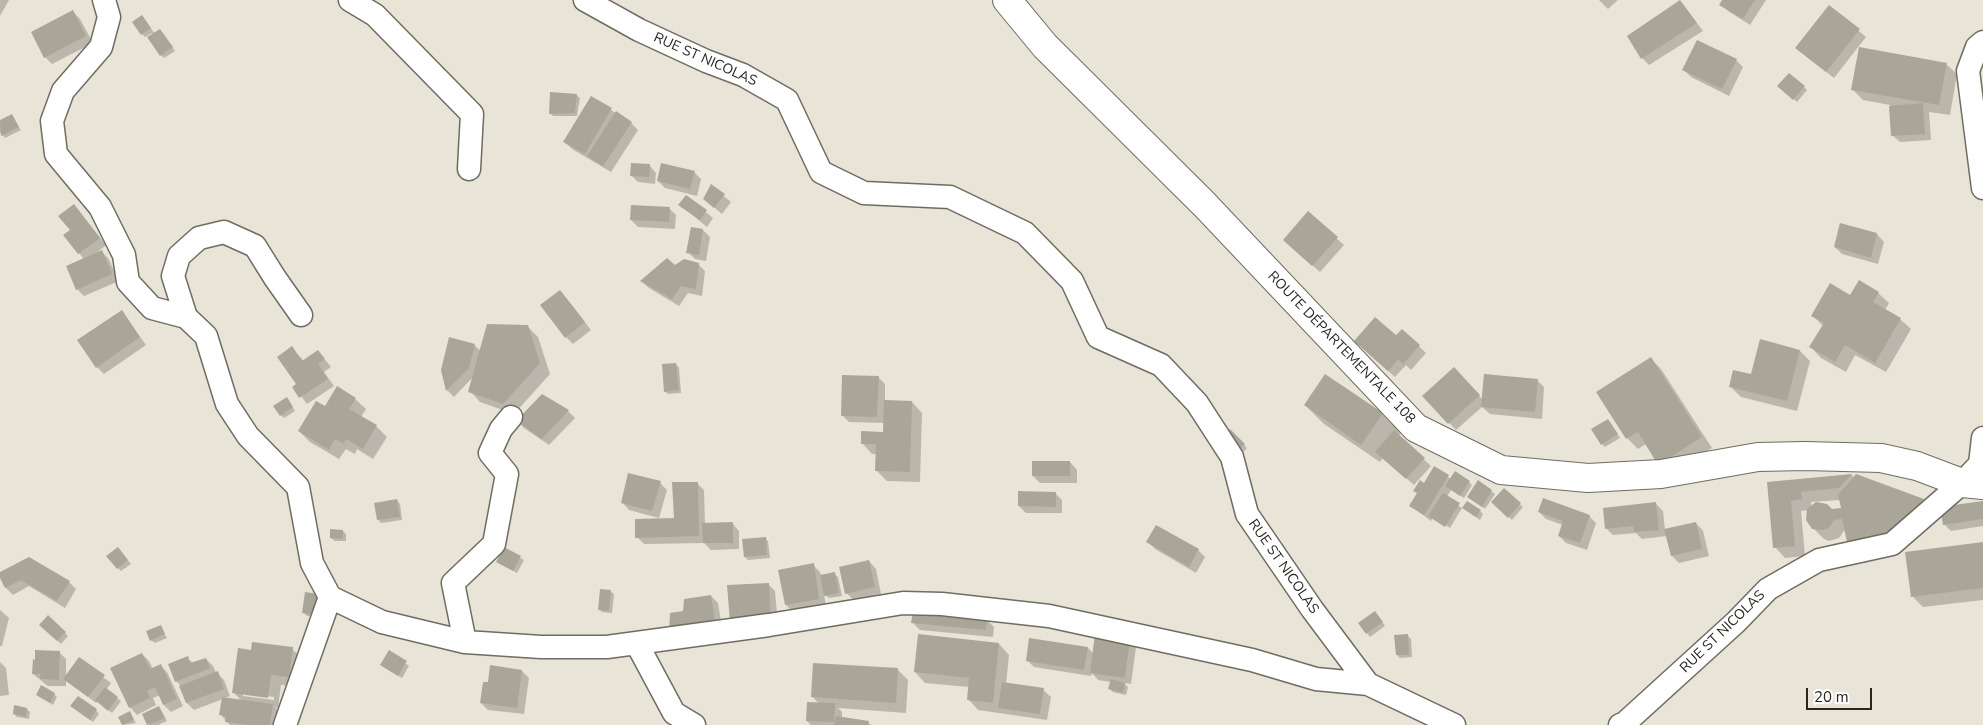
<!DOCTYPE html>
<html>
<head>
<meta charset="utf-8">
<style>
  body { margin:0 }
  #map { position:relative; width:1983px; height:725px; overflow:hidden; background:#e9e4d8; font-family:"Nunito Sans",sans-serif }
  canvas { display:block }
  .scale { position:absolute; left:1806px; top:688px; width:66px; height:22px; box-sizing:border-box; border:2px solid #282621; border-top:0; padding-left:6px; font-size:15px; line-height:18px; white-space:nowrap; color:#282621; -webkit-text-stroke:4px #fff; paint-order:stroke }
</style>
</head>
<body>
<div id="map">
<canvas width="1983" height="725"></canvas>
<div class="scale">20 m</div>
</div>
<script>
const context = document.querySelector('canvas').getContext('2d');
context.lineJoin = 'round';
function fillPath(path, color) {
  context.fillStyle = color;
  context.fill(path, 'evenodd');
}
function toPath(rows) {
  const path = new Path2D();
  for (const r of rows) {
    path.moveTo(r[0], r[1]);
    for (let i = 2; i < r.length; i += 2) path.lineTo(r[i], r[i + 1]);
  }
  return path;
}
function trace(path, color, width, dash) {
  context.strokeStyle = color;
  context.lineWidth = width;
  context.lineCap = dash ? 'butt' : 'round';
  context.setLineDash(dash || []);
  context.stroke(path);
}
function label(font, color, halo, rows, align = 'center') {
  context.font = font + ' "Nunito Sans",sans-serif';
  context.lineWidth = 4;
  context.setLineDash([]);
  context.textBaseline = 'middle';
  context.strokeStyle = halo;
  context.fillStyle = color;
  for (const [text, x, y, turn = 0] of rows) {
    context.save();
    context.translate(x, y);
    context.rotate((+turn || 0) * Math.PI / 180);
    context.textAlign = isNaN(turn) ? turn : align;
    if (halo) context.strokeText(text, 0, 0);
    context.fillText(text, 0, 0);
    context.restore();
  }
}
fillPath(toPath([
  [0,0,9,0,0,16],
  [1599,0,1618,0,1608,9],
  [1724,0,1766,0,1750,25,1728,11,1721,4],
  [1680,1,1703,31,1649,65,1642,58],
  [1829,6,1866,37,1834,78,1796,48],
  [73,12,80,19,93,43,52,64,45,57],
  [142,16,155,34,163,34,175,51,164,58,161,55,152,33,145,37,142,34],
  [1736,60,1743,67,1729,96,1691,77,1684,70],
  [1946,64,1957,74,1950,115,1929,112,1931,140,1900,142,1892,135,1890,105,1863,100,1852,89],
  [1804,87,1807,90,1797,102,1782,89],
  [576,95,580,98,577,116,553,116,550,113],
  [591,97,631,123,638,130,611,172,572,149,565,142],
  [11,116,21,130,5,138,0,132,0,122],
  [649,165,656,173,655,184,638,182,631,175],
  [694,172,701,179,697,196,665,188,658,181],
  [711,186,731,202,722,214,704,199],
  [686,196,713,218,707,227,680,205],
  [74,205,106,245,96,253,101,251,108,258,119,281,84,296,77,289,84,259,79,253],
  [669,208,676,215,675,229,638,227,631,220],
  [1308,213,1344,245,1320,272,1291,247],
  [1841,224,1877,234,1884,242,1878,264,1842,254,1835,247],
  [703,230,710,237,706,261,695,259,688,252],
  [698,264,705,271,702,296,688,293,679,306,649,288,642,282,675,267],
  [1878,293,1889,303,1885,310,1900,319,1911,329,1886,372,1855,355,1846,372,1821,358,1811,347,1823,326,1813,316,1851,296],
  [567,299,591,330,573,344,566,337],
  [122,312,146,345,104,374,97,367],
  [527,326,538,337,550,374,514,414,480,402,470,391,474,376,454,397,447,390,442,370,474,345,481,351],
  [1402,330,1426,353,1411,370,1406,365,1395,377,1362,348,1396,337],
  [1761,341,1800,351,1810,361,1797,411,1741,397,1730,386,1752,376],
  [292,348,304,361,318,351,331,367,324,372,334,386,307,404,294,387,298,385],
  [1651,359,1661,369,1712,448,1670,474,1646,444,1638,449,1627,438,1598,392],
  [676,364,679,368,681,393,668,394,665,391],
  [1461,376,1483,400,1537,380,1544,387,1542,419,1490,414,1482,407,1456,430,1424,396],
  [878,377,885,384,885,401,912,402,922,413,920,482,887,481,876,470,877,454,872,454,862,443,885,433,885,423,849,422,842,415],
  [542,395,568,411,575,418,549,445,524,428,518,421],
  [287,398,295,411,284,418,281,415],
  [355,399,366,409,361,417,376,426,387,437,373,459,357,449,355,454,346,449,339,459,310,442,299,431,326,407],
  [1305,405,1382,414,1401,433,1398,436,1431,466,1414,485,1383,458,1380,462,1324,424],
  [1608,420,1620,438,1605,447,1602,444],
  [1230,431,1247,448,1236,460],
  [1070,462,1077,470,1077,483,1040,483,1033,476],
  [1435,468,1451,479,1469,482,1472,485,1464,498,1451,490,1447,497,1462,508,1450,528,1433,517,1431,521,1411,506],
  [1852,475,1854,478,1856,475,1924,500,1934,510,1859,552,1848,542,1846,528,1839,538,1829,541,1824,539,1813,528,1809,510,1801,511,1805,556,1785,558,1775,547,1768,483],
  [1840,500,1842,509,1832,510,1812,508,1811,502],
  [1478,482,1495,494,1485,509,1469,497],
  [660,483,667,490,659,518,629,510,622,502],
  [697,483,704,490,705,524,732,523,739,531,739,549,711,550,704,543,644,544,637,537,675,519],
  [1504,490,1523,507,1512,520,1493,502],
  [1055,493,1062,500,1062,513,1026,513,1019,506],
  [397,500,400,504,402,520,381,523,378,519],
  [1983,502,1983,526,1951,531,1944,524],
  [1656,504,1663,511,1665,530,1696,523,1703,531,1709,556,1679,563,1672,556,1667,536,1642,539,1636,533,1613,535,1606,528],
  [1463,508,1480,511,1483,514,1480,520],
  [1539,512,1589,516,1596,523,1587,550,1566,543,1559,536,1563,525,1546,519],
  [343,531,346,534,346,541,335,541,331,538],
  [765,538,768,541,770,558,748,560,745,557],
  [1148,542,1198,550,1205,557,1196,573,1155,549],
  [1983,544,1983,600,1923,607,1912,596],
  [504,549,524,560,517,573,497,562],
  [121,552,131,564,121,571,118,568],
  [869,561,876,569,881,594,854,600,846,593],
  [813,565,820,572,821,576,834,574,838,577,842,596,829,598,824,594,826,606,793,612,786,605],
  [0,573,69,582,76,589,65,608,29,586,13,595,6,588],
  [768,584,775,591,778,626,739,629],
  [610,591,614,594,612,613,602,612,599,609],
  [306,594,321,599,318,617,307,616,303,612],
  [711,596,718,603,723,634,684,612],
  [0,610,9,618,2,646,0,646],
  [1378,616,1385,626,1370,637,1360,624],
  [48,617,68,636,61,644,41,625],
  [987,620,994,627,993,637,920,630,913,623],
  [160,626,167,638,155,643,151,640],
  [1407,635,1411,639,1412,657,1400,658,1397,655],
  [1129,640,1136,647,1131,684,1124,683,1128,687,1126,695,1113,692,1110,689,1111,682,1098,680,1092,673,1091,676,1034,667,1027,660,1088,648,1094,654],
  [999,644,1009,655,1006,684,1043,690,1051,697,1047,720,978,710,968,699,969,687,925,683,915,672],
  [292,649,303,659,299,687,281,685,278,708,275,707,280,712,278,725,230,725,221,715,223,699,194,710,187,703,181,686,176,681,187,658,193,663,206,659,213,666,216,673,217,673,224,680,230,696,224,698,242,701,233,692,252,651],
  [243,693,274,697,274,700,243,696],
  [59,652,66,659,66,677,79,659,111,683,106,690,121,701,112,713,98,701,96,703,66,680,66,686,48,686,33,674],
  [389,652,409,666,402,678,385,668],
  [142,654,149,661,153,669,160,665,167,672,183,706,171,712,164,705,160,695,153,698,156,705,137,715,130,707],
  [0,662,6,668,9,695,0,696],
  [898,670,908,680,906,713,838,708,842,712,842,718,868,722,871,725,811,725,807,721,819,704,812,696],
  [522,671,529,678,524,714,488,710,481,703,489,684],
  [54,694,57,697,53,705,37,695],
  [159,707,167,721,158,725,149,725,144,714],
  [27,709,30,712,29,719,17,717,14,714],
  [75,709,96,710,99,714,93,722],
  [130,713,136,723,123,725,120,718]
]), '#0003');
fillPath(toPath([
  [1680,0,1697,23,1641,59,1627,36],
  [1722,0,1755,0,1743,19,1719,5],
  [1829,5,1860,29,1826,72,1795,48],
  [73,10,86,36,44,58,31,32],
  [142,15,151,28,141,35,132,22],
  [160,29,173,47,160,56,147,37],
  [1697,40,1737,59,1722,89,1682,70],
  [1859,47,1947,63,1939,105,1851,90],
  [1789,73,1805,86,1793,100,1777,86],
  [550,92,577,94,575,113,549,114],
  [591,96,612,108,585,154,563,142],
  [1923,103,1925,134,1891,136,1889,106],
  [616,111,632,122,603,166,587,156],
  [12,114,19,127,1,136,0,120],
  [631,163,650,164,649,177,630,176],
  [661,163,695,171,690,189,657,181],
  [711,184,725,194,714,208,703,199],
  [686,195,707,210,700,220,678,205],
  [74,204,100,238,78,254,63,235,70,230,58,216],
  [631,205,670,207,669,222,630,220],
  [1308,211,1338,237,1312,266,1283,240],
  [1840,223,1877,233,1871,258,1834,247],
  [691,227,703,229,699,255,686,253],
  [102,250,112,274,76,290,66,266],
  [667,258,675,265,684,259,699,263,696,289,681,286,672,299,640,281],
  [1859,280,1879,292,1873,302,1901,318,1875,363,1845,345,1835,362,1809,347,1824,323,1811,316,1830,283,1850,295],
  [560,290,585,322,565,338,540,305],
  [122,310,140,337,96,368,77,340],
  [1375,317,1396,335,1402,329,1420,345,1403,364,1398,359,1388,371,1354,341],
  [487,324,528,325,540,363,503,404,468,392],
  [449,337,475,344,469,368,446,391,441,370],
  [1760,339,1800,350,1787,401,1729,387,1733,370,1751,374],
  [292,346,302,361,318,350,325,359,318,364,328,379,299,398,292,387,296,384,277,357],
  [1651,357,1702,437,1658,465,1638,432,1626,439,1596,392],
  [676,363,679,390,664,392,662,364],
  [1454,367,1480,395,1448,424,1422,396],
  [1325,374,1383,413,1361,445,1304,405],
  [1484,374,1538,379,1535,412,1481,407],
  [842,375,879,376,877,417,841,416],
  [337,386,356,398,349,409,377,425,363,449,346,439,344,444,335,439,329,450,298,431,316,401,325,406],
  [542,394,569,410,542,439,516,421],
  [287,397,293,407,280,416,273,406],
  [884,400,912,401,910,472,875,471,876,444,861,444,861,431,883,432],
  [1608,419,1618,434,1601,445,1591,429],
  [1230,429,1245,444,1232,457,1217,443],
  [1394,430,1425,458,1406,479,1375,452],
  [1032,461,1070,461,1070,476,1032,476],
  [1434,466,1449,475,1424,515,1409,506,1417,493,1413,491,1420,480,1424,483],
  [1455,471,1470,481,1460,496,1445,486],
  [628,473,661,481,652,511,621,503],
  [1852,474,1839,488,1801,492,1802,499,1791,501,1795,546,1773,548,1767,482],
  [1856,474,1924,499,1892,534,1847,542,1842,519,1834,520,1829,528,1823,530,1812,529,1806,520,1807,509,1816,502,1827,504,1832,509,1841,508,1838,495],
  [1478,480,1492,490,1482,507,1467,497],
  [672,482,698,482,699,536,635,538,635,519,674,518],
  [1504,488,1521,503,1508,518,1491,502],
  [1018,491,1056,492,1056,507,1018,506],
  [1443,493,1460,503,1445,527,1428,516],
  [1543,498,1590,515,1580,543,1558,536,1563,521,1538,512],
  [397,499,400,517,377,520,374,503],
  [1467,501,1481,510,1476,517,1462,508],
  [1983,501,1983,519,1943,525,1940,507],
  [1656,502,1659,530,1634,532,1633,526,1605,529,1603,508],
  [733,522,733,543,703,543,702,523],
  [1696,522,1702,549,1671,556,1664,529],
  [1156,525,1199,549,1189,567,1146,542],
  [330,529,343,530,343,539,330,538],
  [766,537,767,555,744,557,742,539],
  [1983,542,1983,588,1911,597,1905,552],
  [118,547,128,560,117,569,106,556],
  [504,547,521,556,513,571,496,562],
  [29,557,70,581,57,601,21,580,5,588,0,578,0,572],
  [869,560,875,587,845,594,839,567],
  [814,563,819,599,785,605,778,570],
  [835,572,839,593,824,596,820,575],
  [769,583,771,620,730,622,727,585],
  [600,589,611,590,609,611,598,610],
  [305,592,318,594,315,615,302,613],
  [711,595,716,627,669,635,670,613,683,611,684,599],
  [913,611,987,618,986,630,911,623],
  [1375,611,1383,622,1366,634,1358,623],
  [48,615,66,632,57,641,39,625],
  [161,625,165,634,150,641,146,631],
  [918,634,999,643,993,703,967,700,969,678,914,672],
  [1095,634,1130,639,1125,678,1090,673],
  [1408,634,1409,655,1396,655,1394,635],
  [1029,638,1088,647,1084,670,1026,661],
  [252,642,293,647,289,677,271,675,268,698,232,693,238,648,251,650],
  [35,650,60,651,59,680,40,679,40,674,32,674,33,659,35,660],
  [389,650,407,661,398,676,380,665],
  [142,653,150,669,161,664,177,699,163,705,155,687,147,691,150,698,129,708,110,668],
  [188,656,190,663,206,658,210,668,175,682,168,664],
  [79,657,105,675,88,697,63,679],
  [813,663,898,668,896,703,811,697],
  [490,665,522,670,517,708,480,703,483,682,488,682],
  [218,671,224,689,186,703,179,686],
  [1111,679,1125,683,1123,693,1108,689],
  [1002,682,1044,688,1040,714,998,708],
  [41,685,55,693,50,703,36,695],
  [105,687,118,697,108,711,95,700],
  [78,696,97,709,90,720,70,706],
  [222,697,273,704,270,725,249,725,225,722,226,716,219,715],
  [807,702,835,703,834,722,806,721],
  [14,705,27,708,26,717,13,714],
  [159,706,165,718,147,725,142,714],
  [130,711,134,720,122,725,118,717],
  [836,716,869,721,868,725,834,725]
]), '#a9a599');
const minor = toPath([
  [104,0,109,17,101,47,63,91,52,121,56,154,100,207,124,255,128,282,152,308,186,317,206,336,227,404,248,436,298,487,312,563,330,597,382,622,465,642,541,647,607,647,769,625,903,603,942,604,1049,616,1252,660,1316,679,1368,684],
  [350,0,375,15,472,114,469,169],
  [585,0,639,30,706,61,743,75,787,100,821,172,864,193,950,197,1025,233,1072,281,1098,337,1161,365,1197,403,1232,457,1247,514,1312,609,1368,684,1454,725],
  [1983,42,1977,47,1968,71,1983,188],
  [186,317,173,276,179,256,199,238,224,232,255,246,275,278,301,315],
  [465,642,453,583,494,544,507,474,490,453,501,429,511,417],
  [637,644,674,713,694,725],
  [285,725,330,597],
  [1620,725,1625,723,1736,622,1768,589,1819,560,1892,544,1962,483,1980,464,1983,438]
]);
const major = toPath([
  [1007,0,1045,46,1205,205,1416,428,1501,470,1588,478,1661,474,1758,457,1805,456,1881,458,1917,466,1962,483,1983,485]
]);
trace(minor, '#706c61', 25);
trace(major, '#706c61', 30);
trace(minor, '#fff', 22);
trace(major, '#fff', 28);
label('14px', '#282621', '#fff', [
  ["RUE ST NICOLAS",705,60,24],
  ["ROUTE DÉPARTEMENTALE 108",1341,348,46],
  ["RUE ST NICOLAS",1283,567,55],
  ["RUE ST NICOLAS",1723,632,-44]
]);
</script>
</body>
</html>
